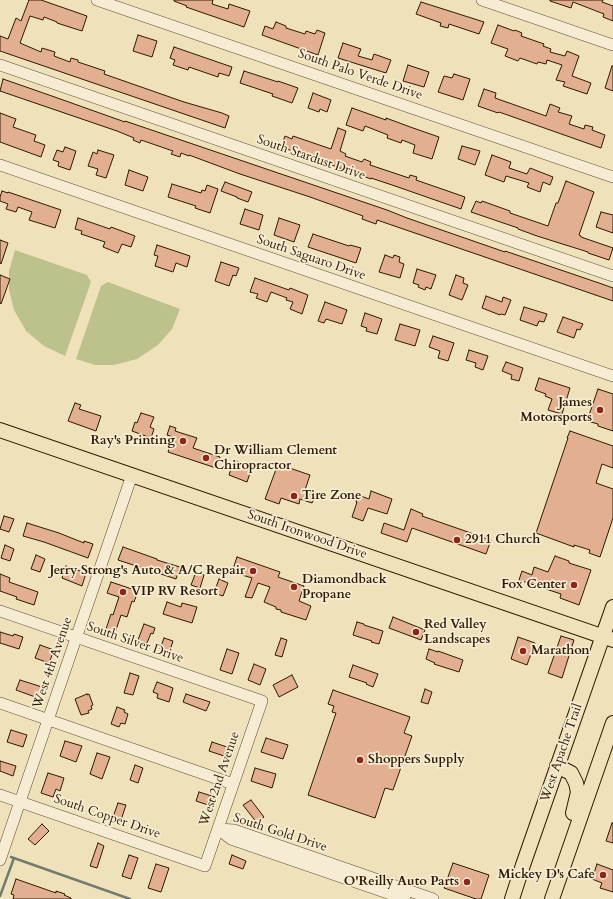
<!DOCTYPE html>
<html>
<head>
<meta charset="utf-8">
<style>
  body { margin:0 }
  canvas { display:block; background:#efe2bb }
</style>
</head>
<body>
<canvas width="613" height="899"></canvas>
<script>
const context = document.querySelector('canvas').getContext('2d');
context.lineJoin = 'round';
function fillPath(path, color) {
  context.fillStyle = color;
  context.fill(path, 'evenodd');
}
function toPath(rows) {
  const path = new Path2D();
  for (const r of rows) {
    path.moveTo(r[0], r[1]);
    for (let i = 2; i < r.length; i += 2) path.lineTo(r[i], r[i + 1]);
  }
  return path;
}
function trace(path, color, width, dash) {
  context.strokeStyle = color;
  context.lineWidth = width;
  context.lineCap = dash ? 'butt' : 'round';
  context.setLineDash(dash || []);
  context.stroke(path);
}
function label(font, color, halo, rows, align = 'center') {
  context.font = font + ' Cardo,serif';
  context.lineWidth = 3.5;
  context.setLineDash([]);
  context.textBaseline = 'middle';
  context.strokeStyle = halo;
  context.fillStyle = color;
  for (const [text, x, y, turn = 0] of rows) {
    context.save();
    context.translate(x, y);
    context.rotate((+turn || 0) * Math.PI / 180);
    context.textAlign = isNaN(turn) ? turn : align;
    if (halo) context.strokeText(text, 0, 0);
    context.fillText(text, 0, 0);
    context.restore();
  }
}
fillPath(toPath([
  [15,250,87,275,91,282,65,356,44,346,26,331,14,310,9,290,9,271],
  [108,282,180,309,172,329,158,345,137,359,114,365,95,365,76,359,101,286]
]), '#bdc28d');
trace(toPath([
  [11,857,130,899],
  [0,896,14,858]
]), '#717b70', 2.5);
const building = toPath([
  [29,0,41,0,87,16,82,31,57,23,57,22,44,17,43,20,30,16,20,43,41,52,42,48,55,52,54,56,70,62,71,58,78,60,78,62,105,71,104,74,184,102,222,113,229,116,225,128,0,51,0,36,8,39,16,18,21,21,29,0],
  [174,0,213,0,212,4,228,9,229,4,250,11,244,27,186,7,187,6,174,1,174,0],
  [550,0,603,0,602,2,613,6,613,21,603,17,604,14,573,2,571,8,550,1,550,0],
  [421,2,484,22,479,34,449,24,448,28,440,26,441,23,416,14,421,2],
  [276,22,286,26,286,28,305,34,306,31,315,34,317,30,325,33,318,55,262,35,265,26,273,29,276,22],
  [498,25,514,31,515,30,522,33,521,36,544,44,543,46,551,49,550,52,565,56,567,51,579,56,572,76,591,83,587,94,563,86,565,82,556,80,562,65,547,60,546,64,538,62,537,64,520,58,518,61,505,56,508,49,491,43,498,25],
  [138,35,157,41,152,57,133,51,138,35],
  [343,43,361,49,358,56,372,60,374,54,391,60,386,73,338,58,343,43],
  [174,47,232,67,229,76,219,73,218,77,189,67,188,70,173,65,175,60,170,58,174,47],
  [408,65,429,72,424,87,403,81,408,65],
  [612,66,613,66,613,91,605,88,612,66],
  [244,71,278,82,278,81,298,88,292,103,272,96,273,94,240,83,244,71],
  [454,74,470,79,463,100,438,92,444,76,452,78,454,74],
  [3,79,49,95,125,122,125,121,387,210,407,218,505,252,505,251,599,283,613,288,613,301,377,220,376,224,362,219,363,216,310,197,240,174,189,155,189,156,181,153,180,157,171,154,173,151,141,140,140,143,133,140,134,138,117,131,0,91,3,79],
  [484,89,496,93,495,98,546,116,550,104,560,108,558,112,572,116,569,124,584,129,585,125,593,127,592,130,605,135,601,148,499,112,498,113,478,106,484,89],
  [313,93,331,100,327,112,320,109,319,112,308,108,313,93],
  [352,108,386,120,386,118,413,128,439,137,432,159,413,153,415,145,402,140,401,143,387,138,388,135,365,126,363,131,346,125,352,108],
  [0,113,16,119,13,127,36,135,34,141,45,145,41,157,0,142,0,113],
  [338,128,346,131,340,151,346,154,345,156,362,162,364,159,371,162,370,165,409,178,410,175,417,177,416,180,465,197,461,209,395,186,371,178,371,179,281,147,285,136,292,139,293,136,331,149,338,128],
  [462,146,480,151,475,165,458,159,462,146],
  [65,147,76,151,70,170,58,166,59,162,53,160,57,150,63,152,65,147],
  [98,150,114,155,106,178,96,175,98,169,88,166,93,152,97,154,98,150],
  [492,155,511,162,509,168,527,174,530,168,553,177,550,185,543,182,540,192,527,187,529,183,516,179,506,176,504,182,485,175,492,155],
  [129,170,148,177,143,191,125,185,129,170],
  [566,181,594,192,579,235,581,236,581,237,613,248,609,260,588,253,588,252,537,236,518,229,518,228,471,212,476,201,481,203,482,201,510,211,510,213,548,226,556,203,558,203,566,181],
  [225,182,252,192,248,202,237,198,237,197,221,191,225,182],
  [172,184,201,193,202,190,205,191,207,185,218,189,210,213,195,208,196,206,168,197,172,184],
  [2,191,8,193,8,192,61,210,55,228,29,220,32,212,18,207,16,212,6,209,8,204,0,201,0,197,2,191],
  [245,209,263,215,259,230,240,224,245,209],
  [601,212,613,215,613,233,596,227,601,212],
  [78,218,110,229,111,227,135,236,131,247,122,244,118,253,103,247,105,242,81,234,82,231,75,229,78,218],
  [279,218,300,225,294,242,274,235,279,218],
  [313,234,349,246,350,245,361,248,356,263,308,247,313,234],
  [0,240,8,243,1,264,0,263,0,240],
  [157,245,190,256,187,267,176,263,173,272,155,266,158,256,154,255,157,245],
  [385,255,393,258,394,255,400,257,399,262,404,264,400,278,379,272,385,255],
  [221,262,239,268,236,276,233,275,229,286,215,281,221,262],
  [417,269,436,275,431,289,426,287,425,290,418,287,419,285,413,283,417,269],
  [0,275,10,279,1,304,0,303,0,275],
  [456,275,464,278,463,283,468,285,462,300,449,295,456,275],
  [255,278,289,290,290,288,308,295,302,314,290,309,293,302,286,300,287,298,271,292,267,302,256,298,258,294,250,292,255,278],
  [486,296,502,302,503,297,511,300,505,315,501,314,500,315,482,308,486,296],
  [325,302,347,310,342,324,326,319,324,323,318,321,325,302],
  [524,307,547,314,544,322,539,321,537,326,520,320,524,307],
  [365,313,382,319,377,334,366,331,367,328,361,326,365,313],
  [563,317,583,324,580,330,577,329,574,338,557,332,563,317],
  [400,324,420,330,415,346,395,340,400,324],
  [433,336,454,343,448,361,438,358,440,351,429,347,433,336],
  [469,350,488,356,483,370,475,367,476,363,466,360,469,350],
  [506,362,523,368,519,381,511,379,512,375,502,371,506,362],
  [539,378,570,388,562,414,548,410,552,399,545,396,546,394,535,390,539,378],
  [598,389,613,394,613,431,598,426,598,424,587,421,598,389],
  [75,403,81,405,79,409,101,416,96,431,68,421,75,403],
  [141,413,154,417,150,427,154,429,151,438,132,431,135,422,137,423,141,413],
  [170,426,176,428,175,431,197,438,193,448,220,457,216,468,168,452,173,437,167,435,170,426],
  [570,431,613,446,613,468,602,464,596,483,613,489,613,518,600,557,589,553,590,550,574,545,574,547,536,533,568,438,567,438,570,431],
  [234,460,252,467,247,482,229,475,234,460],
  [278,464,310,475,304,493,315,496,312,503,300,499,299,504,281,498,279,504,265,499,278,464],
  [371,491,392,499,387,514,368,508,363,521,352,517,357,502,356,502,358,495,369,499,371,491],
  [411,509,423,514,422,516,491,540,486,554,412,528,407,542,381,533,384,523,404,530,411,509],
  [4,516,14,519,9,532,0,529,4,516],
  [27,523,59,533,84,543,84,541,93,544,88,558,44,542,23,536,27,523],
  [5,545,14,549,10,561,1,558,5,545],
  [123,547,157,559,157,560,180,567,176,579,118,560,123,547],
  [36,555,45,559,40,572,31,569,36,555],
  [555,556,569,561,569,563,591,570,579,605,560,598,561,594,519,580,522,571,532,575,534,567,548,572,555,556],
  [237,557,280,572,278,577,304,586,299,601,311,606,306,620,281,612,281,610,276,609,276,607,264,602,270,587,258,583,252,598,245,597,252,578,232,572,237,557],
  [66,566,86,573,82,586,62,578,66,566],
  [196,572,204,575,200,588,191,585,196,572],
  [0,574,10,578,9,582,38,592,34,605,16,599,17,597,0,591,0,574],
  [219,579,228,583,223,596,214,593,219,579],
  [111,582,138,591,134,602,132,601,127,617,121,615,115,633,106,629,111,614,113,615,119,597,107,593,111,582],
  [167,602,181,607,182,603,197,607,192,623,163,614,167,602],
  [393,617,425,630,421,640,389,628,393,617],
  [357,622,364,624,364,625,383,631,379,644,371,642,372,641,353,635,357,622],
  [144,624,155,628,153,634,151,633,147,643,138,640,144,624],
  [0,632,13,636,14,634,23,637,19,649,0,643,0,632],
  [561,636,574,640,562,678,548,673,561,636],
  [518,637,535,643,527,665,511,659,518,637],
  [164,638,173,641,169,653,160,649,164,638],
  [281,638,287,640,282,657,275,655,281,638],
  [40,645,54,650,49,663,35,658,40,645],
  [227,649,239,653,232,674,220,670,227,649],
  [429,649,438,652,438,651,463,660,459,672,434,664,435,663,426,659,429,649],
  [254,664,266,669,260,685,248,680,254,664],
  [353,665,378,674,373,687,366,684,367,683,349,677,353,665],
  [130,673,139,676,133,695,124,693,130,673],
  [292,675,298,687,279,697,273,685,292,675],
  [20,680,42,687,38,698,16,690,20,680],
  [157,682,173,688,169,702,157,698,158,694,153,692,157,682],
  [425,689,432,692,428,704,421,702,425,689],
  [333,690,410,717,404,733,412,736,393,790,385,788,375,818,308,795,336,713,332,712,334,706,328,704,333,690],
  [87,694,87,695,89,694,93,705,91,706,92,709,88,711,89,713,81,715,75,699,87,694],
  [186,694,210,702,206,711,183,702,186,694],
  [117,707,125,710,124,712,128,714,125,724,121,723,119,727,111,724,117,707],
  [11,730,27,735,23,747,7,742,11,730],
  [266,738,288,745,283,759,261,752,266,738],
  [65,741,82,746,76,762,60,756,65,741],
  [212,742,230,748,227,757,209,751,212,742],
  [97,753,110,757,102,779,90,774,97,753],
  [0,761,16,766,13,776,0,771,0,761],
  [135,765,143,768,138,783,130,780,135,765],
  [255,768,276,774,272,788,251,781,255,768],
  [48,773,64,778,60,791,56,789,53,797,41,793,48,773],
  [199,792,215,797,211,806,196,801,199,792],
  [251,800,264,817,257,823,243,805,251,800],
  [118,803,126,805,121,820,113,817,118,803],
  [612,823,613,823,613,843,606,841,612,823],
  [42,824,49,831,35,845,28,839,42,824],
  [98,843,104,846,97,868,90,866,98,843],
  [129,855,138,858,131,879,122,876,129,855],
  [232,855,246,861,243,869,229,864,232,855],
  [453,863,489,875,481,899,476,899,444,888,453,863],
  [156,864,169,868,161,892,148,888,156,864],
  [597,864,613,870,613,892,600,888,602,883,592,879,597,864],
  [16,879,56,893,56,891,65,894,64,895,71,898,71,899,13,899,14,895,11,894,16,879]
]);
fillPath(building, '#e3af91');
trace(building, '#2e1a00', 1);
const minor = toPath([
  [97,0,613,177],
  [482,0,613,45],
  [0,65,613,276],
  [0,165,613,376],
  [0,611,262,701,205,866,0,795],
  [0,703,233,784],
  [218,829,234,830,433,899],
  [218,829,231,839,405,899],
  [0,860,132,475]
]);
const major = toPath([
  [0,430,613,640],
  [557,766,571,773,576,783,578,792,573,813],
  [512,899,523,865,613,607],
  [552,899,613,723]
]);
trace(minor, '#5e4c2f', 12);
trace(major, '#2e1a00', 16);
trace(minor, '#f5ecd3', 11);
trace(major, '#efe2bb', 14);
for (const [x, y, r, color] of [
  [600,410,4,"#8f2418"],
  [183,441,4,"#8f2418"],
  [206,458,4,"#8f2418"],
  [294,496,4,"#8f2418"],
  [457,540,4,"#8f2418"],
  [253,571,4,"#8f2418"],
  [574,585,4,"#8f2418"],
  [294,587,4,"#8f2418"],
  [123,592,4,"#8f2418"],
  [416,632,4,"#8f2418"],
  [523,651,4,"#8f2418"],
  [360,760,4,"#8f2418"],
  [603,875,4,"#8f2418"],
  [467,882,4,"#8f2418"]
]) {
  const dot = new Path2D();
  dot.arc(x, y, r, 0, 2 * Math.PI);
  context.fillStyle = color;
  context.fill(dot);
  trace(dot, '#f5ecd3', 1.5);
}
label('13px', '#2e1a00', '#f5ecd3', [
  ["South Palo Verde Drive",360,75,19],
  ["South Stardust Drive",311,158,19],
  ["South Saguaro Drive",311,258,19],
  ["South Ironwood Drive",307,535,19],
  ["South Silver Drive",135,643,19],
  ["West 4th Avenue",53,663,-71],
  ["West Apache Trail",562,753,-71],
  ["West 2nd Avenue",220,779,-71],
  ["South Copper Drive",107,817,19],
  ["South Gold Drive",280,833,18]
]);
label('bold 13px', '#2e1a00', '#f5ecd3', [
  ["James",592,403,"right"],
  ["Motorsports",592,418,"right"],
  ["Ray's Printing",175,441,"right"],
  ["Dr William Clement",214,451],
  ["Chiropractor",214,466],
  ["Tire Zone",302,496],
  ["2911 Church",465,540],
  ["Jerry Strong's Auto & A/C Repair",245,571,"right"],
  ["Diamondback",302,580],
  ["Propane",302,595],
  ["Fox Center",566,585,"right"],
  ["VIP RV Resort",131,592],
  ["Red Valley",424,625],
  ["Landscapes",424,640],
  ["Marathon",531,651],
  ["Shoppers Supply",368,760],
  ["Mickey D's Cafe",595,875,"right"],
  ["O'Reilly Auto Parts",459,882,"right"]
], 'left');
</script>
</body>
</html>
